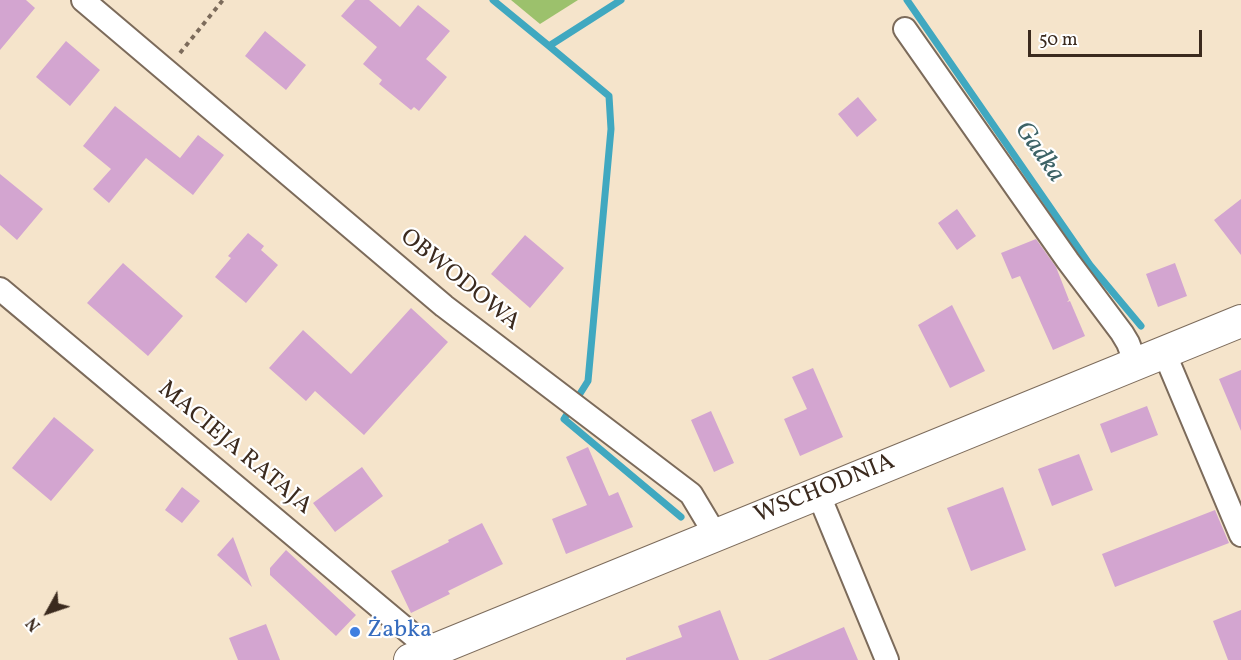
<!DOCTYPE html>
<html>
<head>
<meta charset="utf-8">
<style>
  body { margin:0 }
  #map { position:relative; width:1241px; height:660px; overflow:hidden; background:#f5e4cb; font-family:Vollkorn,serif }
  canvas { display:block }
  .north { position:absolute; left:18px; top:582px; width:60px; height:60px; -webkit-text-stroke:4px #fff; paint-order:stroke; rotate:230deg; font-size:16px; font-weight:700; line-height:24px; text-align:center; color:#3b2a1e }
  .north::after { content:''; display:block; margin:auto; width:21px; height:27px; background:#3b2a1e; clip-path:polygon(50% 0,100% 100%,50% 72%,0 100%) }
  .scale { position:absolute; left:1028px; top:30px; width:174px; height:27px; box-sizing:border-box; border:3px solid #3b2a1e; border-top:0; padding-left:8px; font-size:18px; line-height:21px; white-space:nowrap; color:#3b2a1e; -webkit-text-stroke:4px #fff; paint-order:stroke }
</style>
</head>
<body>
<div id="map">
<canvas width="1241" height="660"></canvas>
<div class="north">N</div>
<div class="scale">50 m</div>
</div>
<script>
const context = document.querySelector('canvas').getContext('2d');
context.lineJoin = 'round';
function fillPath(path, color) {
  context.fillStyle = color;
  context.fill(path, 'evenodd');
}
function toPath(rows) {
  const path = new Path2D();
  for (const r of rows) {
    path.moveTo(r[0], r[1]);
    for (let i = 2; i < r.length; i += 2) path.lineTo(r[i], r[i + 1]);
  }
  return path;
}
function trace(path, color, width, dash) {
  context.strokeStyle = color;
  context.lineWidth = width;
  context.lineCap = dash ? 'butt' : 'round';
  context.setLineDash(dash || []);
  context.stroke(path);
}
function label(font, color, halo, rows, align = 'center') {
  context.font = font + ' Vollkorn,serif';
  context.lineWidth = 4.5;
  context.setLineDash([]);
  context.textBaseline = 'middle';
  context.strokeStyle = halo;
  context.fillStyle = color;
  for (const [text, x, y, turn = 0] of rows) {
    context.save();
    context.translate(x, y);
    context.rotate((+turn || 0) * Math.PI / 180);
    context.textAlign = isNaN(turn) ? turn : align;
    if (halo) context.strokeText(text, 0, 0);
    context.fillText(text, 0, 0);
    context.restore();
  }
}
fillPath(toPath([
  [511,0,578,0,540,24]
]), '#9cc16c');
trace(toPath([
  [493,0,549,46,621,0],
  [907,0,1090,265,1141,326],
  [549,46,609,96,611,129,588,381,564,419,681,517]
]), '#40a8c0', 7);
fillPath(toPath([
  [0,0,26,0,35,8,0,50],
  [355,0,369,0,400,27,418,5,450,31,426,59,447,77,419,111,414,107,411,110,379,84,382,80,363,64,377,47,341,16],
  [265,31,306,65,286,90,245,56],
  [66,41,100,70,70,106,36,77],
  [858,97,877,120,857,137,838,114],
  [115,106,180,158,198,135,224,155,193,195,146,158,109,203,93,189,111,169,83,146],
  [0,174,43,209,17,240,0,225],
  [1241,199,1241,255,1214,220],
  [957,209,976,236,957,250,938,223],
  [248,233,264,246,261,250,278,265,246,303,215,277,231,258,228,256],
  [525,235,564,268,530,308,491,274],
  [1036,239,1056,267,1069,300,1067,302,1070,301,1085,336,1053,350,1020,276,1012,279,1001,253],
  [123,263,183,316,148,356,87,303],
  [1175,263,1187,296,1158,307,1146,274],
  [952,305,985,371,950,388,918,325],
  [411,308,448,342,364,435,315,391,306,401,269,368,303,330,351,374],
  [813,368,843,437,800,456,784,419,807,409,792,377],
  [1241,370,1241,431,1219,379],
  [1147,406,1158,435,1111,453,1100,424],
  [711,411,734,463,714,472,691,420],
  [54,417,94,450,51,501,12,468],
  [588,447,609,496,618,492,633,527,566,554,552,519,587,505,566,457],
  [1079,454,1093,490,1052,506,1038,469],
  [362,467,383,496,335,532,313,503],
  [182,487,200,501,182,523,165,510],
  [1003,487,1026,550,971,571,947,508],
  [1215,510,1229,543,1115,587,1102,554],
  [482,523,503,564,448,591,450,594,411,613,391,571,449,542,448,540],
  [233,537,252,587,217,555],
  [286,550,356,615,336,636,270,575,270,568],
  [720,610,739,660,626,660,626,658,682,637,678,626],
  [1241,610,1241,660,1228,660,1213,621],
  [266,624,280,660,238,660,229,638],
  [844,627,858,660,768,660]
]), '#d3a5d0');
const street = toPath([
  [83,0,444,306,691,494,715,534],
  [905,29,1068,261,1122,333,1128,343,1136,364],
  [0,289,432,651],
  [1164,352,1241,535],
  [818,493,887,660]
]);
const secondary = toPath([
  [410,660,1241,321]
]);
trace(street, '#7c6b5b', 26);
trace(secondary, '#7c6b5b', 34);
trace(toPath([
  [180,53,223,0]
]), '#7c6b5b', 4, [4.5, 4.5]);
trace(street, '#fff', 22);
trace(secondary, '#fff', 32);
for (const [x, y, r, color] of [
  [355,632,6,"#3f7fe0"]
]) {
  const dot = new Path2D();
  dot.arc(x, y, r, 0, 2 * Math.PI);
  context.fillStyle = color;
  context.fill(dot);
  trace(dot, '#fff', 2);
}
label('24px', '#3b2a1e', '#fff', [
  ["OBWODOWA",459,281,39],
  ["MACIEJA RATAJA",234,449,40],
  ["WSCHODNIA",825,490,-22]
]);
label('24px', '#366cbe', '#fff', [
  ["Żabka",367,632]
], 'left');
label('italic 26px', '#3d6367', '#fff', [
  ["Gadka",1038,153,55]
]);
</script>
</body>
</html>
